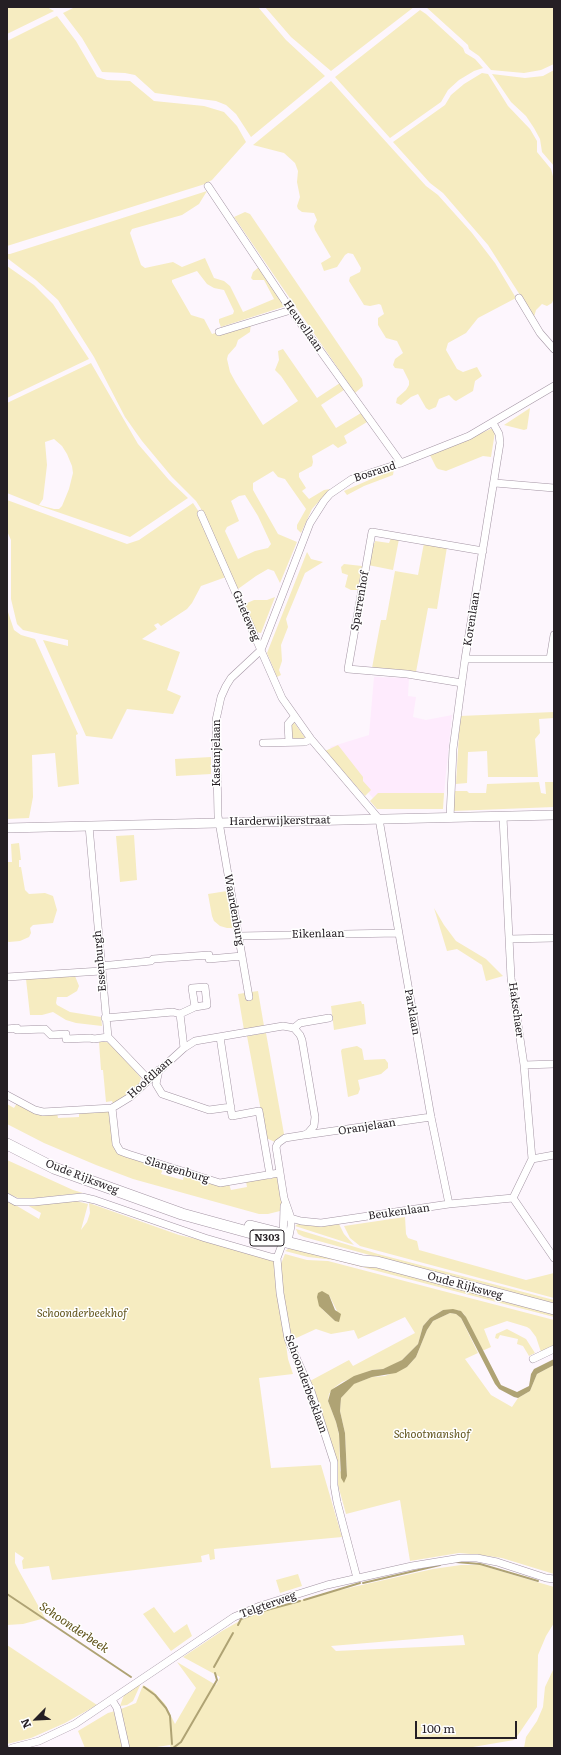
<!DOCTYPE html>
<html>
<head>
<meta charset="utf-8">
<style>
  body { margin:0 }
  #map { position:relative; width:561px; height:1755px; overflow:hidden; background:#fdf6fd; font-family:Literata,serif }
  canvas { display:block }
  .frame { position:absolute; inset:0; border:8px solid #251f24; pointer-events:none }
  .north { position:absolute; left:16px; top:1699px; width:40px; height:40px; -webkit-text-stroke:3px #fff; paint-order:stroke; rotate:246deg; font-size:11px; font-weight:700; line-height:16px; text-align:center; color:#251f24 }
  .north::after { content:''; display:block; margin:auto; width:14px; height:18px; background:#251f24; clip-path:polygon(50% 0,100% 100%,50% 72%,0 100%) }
  .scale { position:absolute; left:415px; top:1721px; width:102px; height:18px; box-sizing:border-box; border:2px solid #251f24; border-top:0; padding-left:5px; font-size:12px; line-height:14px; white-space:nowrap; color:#251f24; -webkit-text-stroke:3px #fff; paint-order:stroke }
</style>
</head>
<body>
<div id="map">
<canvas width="561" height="1755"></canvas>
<div class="frame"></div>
<div class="north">N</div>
<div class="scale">100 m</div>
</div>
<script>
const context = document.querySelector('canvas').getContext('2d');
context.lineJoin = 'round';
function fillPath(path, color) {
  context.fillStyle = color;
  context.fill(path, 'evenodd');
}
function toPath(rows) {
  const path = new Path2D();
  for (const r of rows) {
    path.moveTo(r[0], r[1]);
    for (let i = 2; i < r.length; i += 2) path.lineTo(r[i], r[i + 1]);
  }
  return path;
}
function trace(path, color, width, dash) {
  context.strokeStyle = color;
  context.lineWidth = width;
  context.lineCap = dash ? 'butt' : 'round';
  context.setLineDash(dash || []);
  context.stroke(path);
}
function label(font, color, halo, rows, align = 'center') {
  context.font = font + ' Literata,serif';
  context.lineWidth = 3;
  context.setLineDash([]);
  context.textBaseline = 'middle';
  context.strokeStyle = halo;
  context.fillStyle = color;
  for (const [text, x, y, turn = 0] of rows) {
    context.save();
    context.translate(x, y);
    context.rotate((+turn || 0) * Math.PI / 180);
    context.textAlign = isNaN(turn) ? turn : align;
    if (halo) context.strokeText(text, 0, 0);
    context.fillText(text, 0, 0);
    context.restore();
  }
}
fillPath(toPath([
  [374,677,409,678,408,696,416,697,413,717,426,720,452,715,443,803,377,803,330,747,369,735]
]), '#feebfd');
fillPath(toPath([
  [7,7,47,7,54,11,7,34],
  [75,7,258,7,286,40,325,76,251,137,236,114,226,105,216,101,155,93,135,75,125,73,102,72,82,38,63,13],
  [265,7,414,7,331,71,291,37],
  [426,7,554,7,554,64,541,70,524,73,491,70,479,56,469,49,468,45],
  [420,10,426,14,463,48,465,53,475,59,483,68,474,71,459,80,448,90,441,102,390,138,335,77],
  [57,16,76,41,97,77,107,80,130,81,154,101,204,106,224,112,237,126,246,142,212,180,205,184,7,246,7,41],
  [554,70,554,166,542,152,540,139,534,128,526,116,511,102,492,74,525,78,543,76],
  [482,73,488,74,508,106,530,129,537,141,537,152,551,169,554,180,554,298,552,303,547,306,542,304,536,310,534,317,488,245,443,193,430,183,393,142,445,105,451,95,464,84],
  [331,81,426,186,438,195,472,233,495,263,516,298,478,318,466,333,448,343,446,350,457,369,463,372,477,367,482,376,475,381,473,391,456,401,454,400,449,395,439,399,436,407,429,410,426,408,418,394,411,397,401,405,396,403,397,398,406,390,409,385,409,381,403,369,395,368,393,365,395,359,403,353,397,341,386,338,378,325,378,318,384,314,381,305,379,304,370,306,364,305,349,281,350,277,360,272,361,268,353,254,348,253,345,255,337,267,324,271,321,263,331,257,315,230,314,226,317,220,314,213,302,212,298,209,297,206,300,197,297,182,298,171,295,163,284,153,253,145],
  [207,191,199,204,182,215,132,229,130,233,141,265,145,268,173,262,182,267,205,258,214,278,224,281,230,286,243,312,274,299,264,280,253,280,251,278,253,272,259,267,286,306,221,327,219,322,219,319,233,314,234,311,224,290,214,288,207,284,197,271,172,280,172,282,191,315,204,319,212,334,251,322,250,332,238,340,236,346,228,355,227,359,230,372,236,383,263,425,298,401,281,376,275,370,279,360,278,351,283,349,317,398,340,383,344,390,321,405,336,428,361,413,367,422,344,436,347,443,338,448,333,444,312,456,313,462,312,466,299,473,299,477,306,488,302,491,309,499,324,490,330,489,312,509,301,533,297,529,297,525,306,509,285,479,278,477,273,471,253,483,253,490,278,534,297,542,280,583,274,571,268,569,256,576,238,589,230,575,203,512,196,501,172,477,142,441,125,417,94,357,58,300,36,280,7,258,7,254,10,254],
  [245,495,258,516,271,544,268,548,255,551,238,559,225,531,227,527,239,521,231,501,239,496],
  [245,212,250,214,362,379,363,386,355,393,234,217],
  [7,266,34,285,53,304,89,359,7,398],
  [91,363,138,444,169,480,188,498,130,537,37,505,7,493,7,403],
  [54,439,62,446,67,454,72,466,73,473,69,489,62,506,59,509,54,509,39,505,43,499,47,465,45,442],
  [530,408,527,429,524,430,504,425],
  [493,428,495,432,491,457,483,456,446,471,438,469,436,467,430,455],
  [394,469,393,475,364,486,347,495,344,491],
  [7,500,127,544,139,540,193,503,201,515,226,577,201,586,192,603,187,609,161,626,158,623,154,625,157,629,142,639,180,652,167,690,181,696,173,714,127,709,112,739,86,736,43,640,68,646,68,640,23,630,17,624,11,599,11,540,7,531],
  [391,538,399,539,393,570,368,565,372,543,375,543,375,541,389,543],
  [424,543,447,547,437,609,428,608,416,672,372,668,381,620,386,620,395,571,418,575],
  [307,552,311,559,323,562,305,573,286,619,288,627,281,645,282,661,279,670,281,675,277,677,267,653],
  [344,564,362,566,358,590,351,590,345,587,348,575,342,573,341,567],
  [275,597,261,633,256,632,245,604,254,600,267,600],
  [7,609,14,630,21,635,35,639,78,734,76,735,79,784,58,787,55,753,32,755,33,797,29,818,7,819],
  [554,712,554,718,539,719,540,733,535,739,538,777,488,777,487,751,468,752,467,783,456,784,460,716],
  [293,721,306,739,295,740,291,736,291,724],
  [338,745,363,777,363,781,371,790,365,796,325,751],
  [211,757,211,774,176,776,175,759],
  [539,782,541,793,546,794,545,782,554,782,554,807,453,811,453,791,467,791,469,793,486,793,487,784],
  [378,793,444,793,443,809,377,809,370,801],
  [134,835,137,880,120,882,116,836],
  [19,843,21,860,19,860,19,867,21,867,25,890,29,894,45,893,53,896,57,910,53,923,33,925,30,928,31,933,29,937,20,941,9,942,7,941,7,862,12,862,11,844],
  [227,891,233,928,227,928,220,926,214,921,212,916,208,894],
  [434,908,444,925,456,941,486,959,503,976,486,981,482,965,457,949,447,951],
  [75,976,79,986,77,991,67,997,57,997,56,1003,57,1005,70,1012,101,1017,102,1026,76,1023,66,1020,53,1012,42,1015,30,1015,26,979],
  [258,991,264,1026,244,1030,238,994],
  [361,1001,362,1004,364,1004,366,1024,334,1030,331,1006],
  [266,1033,284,1134,275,1142,266,1138,247,1036],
  [99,1042,106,1042,112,1044,141,1078,139,1085,123,1100,113,1104,112,1101,106,1102,103,1070,101,1070],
  [357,1046,362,1049,364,1060,385,1059,388,1063,388,1068,381,1074,358,1080,360,1089,358,1094,348,1097,341,1051,342,1049],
  [17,1103,57,1113,58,1118,79,1117,79,1111,109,1112,111,1115,113,1146,119,1154,163,1169,161,1174,183,1180,184,1175,229,1184,231,1190,247,1187,246,1181,277,1176,284,1210,268,1214,259,1214,133,1179,96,1165,44,1143,7,1124,7,1104,14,1108],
  [7,1160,73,1190,83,1193,28,1199,18,1198,7,1193],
  [7,1200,39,1219,41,1213,27,1205,72,1200,88,1204,81,1230,87,1222,90,1213,89,1203,179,1235,274,1257,288,1359,293,1374,259,1378,271,1468,321,1465,342,1537,214,1549,215,1559,210,1560,209,1554,201,1556,202,1562,52,1580,49,1566,23,1569,22,1561,24,1558,15,1552,15,1563,19,1571,45,1618,23,1624,7,1625],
  [405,1217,406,1234,408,1238,417,1241,419,1250,526,1280,554,1273,554,1298,360,1246,350,1238,344,1226],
  [299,1223,320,1226,339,1224,344,1234,354,1245,295,1226],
  [296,1229,378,1254,554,1300,554,1305,515,1295,501,1289,476,1282,461,1280,304,1237,298,1234],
  [291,1247,395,1271,554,1313,554,1317,335,1260,308,1257,285,1251],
  [285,1254,307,1260,328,1261,554,1320,554,1345,541,1352,536,1337,530,1329,527,1327,507,1321,484,1329,491,1347,482,1351,464,1314,458,1310,443,1310,430,1318,423,1326,418,1344,402,1360,391,1366,383,1369,372,1370,342,1382,335,1387,329,1394,328,1401,336,1422,339,1435,340,1471,347,1476,345,1433,340,1411,341,1398,353,1384,372,1377,385,1376,407,1367,416,1357,427,1330,433,1321,450,1313,456,1314,461,1318,478,1353,465,1359,491,1395,512,1407,518,1398,530,1391,537,1374,554,1365,554,1574,502,1558,481,1555,459,1553,410,1561,400,1500,346,1514,338,1485,336,1464,310,1381,349,1360,353,1366,415,1333,405,1317,358,1339,354,1330,331,1334,316,1329,292,1340,282,1289,280,1266],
  [329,1295,337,1311,335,1321,322,1309],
  [507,1329,526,1339,535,1353,529,1356,523,1346,517,1344,518,1339,500,1335,498,1339,495,1338,496,1334],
  [461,1565,480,1565,554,1587,554,1623,546,1636,538,1655,537,1707,518,1735,514,1740,467,1748,171,1748,170,1745,150,1748,129,1748,121,1709,136,1703,143,1685,153,1691,165,1704,175,1724,196,1688,177,1662,216,1685,220,1677,183,1657,222,1631,243,1619,261,1612,322,1594,433,1569],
  [463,1635,465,1645,336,1651,331,1646],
  [298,1574,302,1586,280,1593,276,1580],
  [154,1607,174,1633,187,1624,192,1636,171,1651,143,1614],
  [7,1645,97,1705,65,1723,31,1738,7,1744],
  [554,1668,554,1748,524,1748,526,1737,537,1721,543,1707,545,1687],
  [142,1681,133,1701,127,1705,120,1706,124,1695],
  [115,1711,124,1748,85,1748,78,1731,108,1713]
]), '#f6ecc1');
fillPath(toPath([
  [322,1291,329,1295,335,1310,341,1314,339,1322,335,1321,319,1306,317,1297,318,1293],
  [453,1309,461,1311,466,1317,501,1385,517,1392,529,1386,531,1374,534,1369,554,1359,554,1365,537,1374,530,1391,518,1398,514,1397,499,1389,495,1384,461,1318,456,1314,450,1313,433,1321,427,1330,416,1357,407,1367,396,1373,372,1377,354,1384,341,1398,340,1411,345,1433,347,1476,344,1483,341,1478,339,1434,336,1422,328,1401,331,1390,354,1376,372,1370,383,1369,402,1360,418,1344,423,1326,430,1318,443,1310]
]), '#afa374');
trace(toPath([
  [456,1562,480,1564,538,1581],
  [363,1583,440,1565],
  [7,1594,131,1677],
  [304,1600,360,1583],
  [263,1611,300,1601],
  [238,1625,241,1619,259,1612],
  [214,1667,233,1633],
  [144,1687,155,1695,166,1708,170,1716,172,1744],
  [173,1748,181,1742,217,1680,215,1673]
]), '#afa374', 2);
const street = toPath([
  [208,186,291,310,401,463],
  [519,298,540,333,554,349],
  [219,332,291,310],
  [495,483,554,488],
  [201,514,282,698,311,739,379,819,431,1117,449,1204],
  [465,659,554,659],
  [550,659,554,635],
  [462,683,407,674,348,669,372,532,483,551],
  [289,742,288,724,294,717],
  [263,743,305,742,311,739],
  [503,817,511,978,524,1065,532,1159,513,1198],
  [450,818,453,749,465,659,500,443,499,434,493,423],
  [89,826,108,1037,149,1080],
  [239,936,398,933],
  [509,939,554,938],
  [101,966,151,961,153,959,209,955,209,959,242,956],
  [7,977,101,971],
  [249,997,218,816,216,720,221,697,226,686,231,678,261,650,310,523,324,501,330,494,352,479,401,463,469,436,554,386],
  [180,1014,195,1007,192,988,205,987,207,1005,195,1007],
  [105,1018,173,1012,180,1014,184,1048],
  [294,1028,300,1023,329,1018],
  [7,1029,17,1028,17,1030,45,1029,51,1035,66,1034,66,1039,90,1038,94,1039,108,1037],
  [220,1037,232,1116,259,1111,270,1175],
  [524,1065,554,1064],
  [159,1070,156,1084,162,1094,209,1110,231,1107],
  [7,1095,35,1110,43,1112,112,1108,130,1097,184,1048,195,1041,283,1026,294,1028,300,1035,302,1040,315,1117,314,1126,308,1133,304,1135,285,1138,278,1143,276,1147,284,1198,291,1218,291,1226,289,1236,286,1239],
  [112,1108,116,1144,120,1151,128,1154,220,1183,279,1173],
  [305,1135,431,1117],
  [532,1159,554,1155],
  [7,1197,16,1202,34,1202,82,1197,95,1200,205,1238,271,1257,277,1258,283,1242,284,1206],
  [513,1198,554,1258],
  [287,1217,301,1221,321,1223,449,1204,513,1198],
  [277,1258,280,1293,288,1339,311,1391,334,1462,334,1485,337,1502,357,1578],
  [533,1359,554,1349],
  [112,1700,117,1708,126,1748],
  [12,1748,39,1741,75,1724,234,1617,260,1606,327,1585,412,1566,461,1558,477,1558,497,1562,546,1578,554,1579]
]);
const secondary = toPath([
  [7,828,554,815]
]);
const primary = toPath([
  [7,1144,54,1168,182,1214,266,1237,363,1261,377,1262,554,1309],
  [250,1226,286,1235]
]);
trace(street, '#a495a4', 8);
trace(secondary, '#a495a4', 10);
trace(primary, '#a495a4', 12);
trace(street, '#fff', 7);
trace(secondary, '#fff', 9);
trace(primary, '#fff', 11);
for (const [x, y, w] of [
  [267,1238,34]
]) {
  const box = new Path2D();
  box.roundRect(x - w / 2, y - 8, w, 16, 3);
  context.fillStyle = '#fff';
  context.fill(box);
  trace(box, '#251f24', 1);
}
label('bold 10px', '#251f24', null, [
  ["N303",267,1238]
]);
label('11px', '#251f24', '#fff', [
  ["Heuvellaan",303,326,55],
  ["Bosrand",375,472,-18],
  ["Sparrenhof",360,601,-80],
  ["Grieteweg",246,616,67],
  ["Korenlaan",472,619,-81],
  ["Kastanjelaan",217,753,-90],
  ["Harderwijkerstraat",280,821,-1],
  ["Waardenburg",234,910,80],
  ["Eikenlaan",318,934,-1],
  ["Essenburgh",100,961,-95],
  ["Hakschaer",516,1010,82],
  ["Parklaan",412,1012,80],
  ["Hoofdlaan",150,1078,-42],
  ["Oranjelaan",367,1127,-9],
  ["Slangenburg",177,1170,17],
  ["Oude Rijksweg",82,1177,21],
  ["Beukenlaan",399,1212,-8],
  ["Oude Rijksweg",465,1286,15],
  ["Schoonderbeeklaan",306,1384,70],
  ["Telgterweg",268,1605,-20]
]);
label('italic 11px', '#62551c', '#fff', [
  ["Schoonderbeekhof",82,1314],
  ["Schootmanshof",432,1435]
]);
label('italic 12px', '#5f5219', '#fff', [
  ["Schoonderbeek",74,1628,34]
]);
</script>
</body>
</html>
